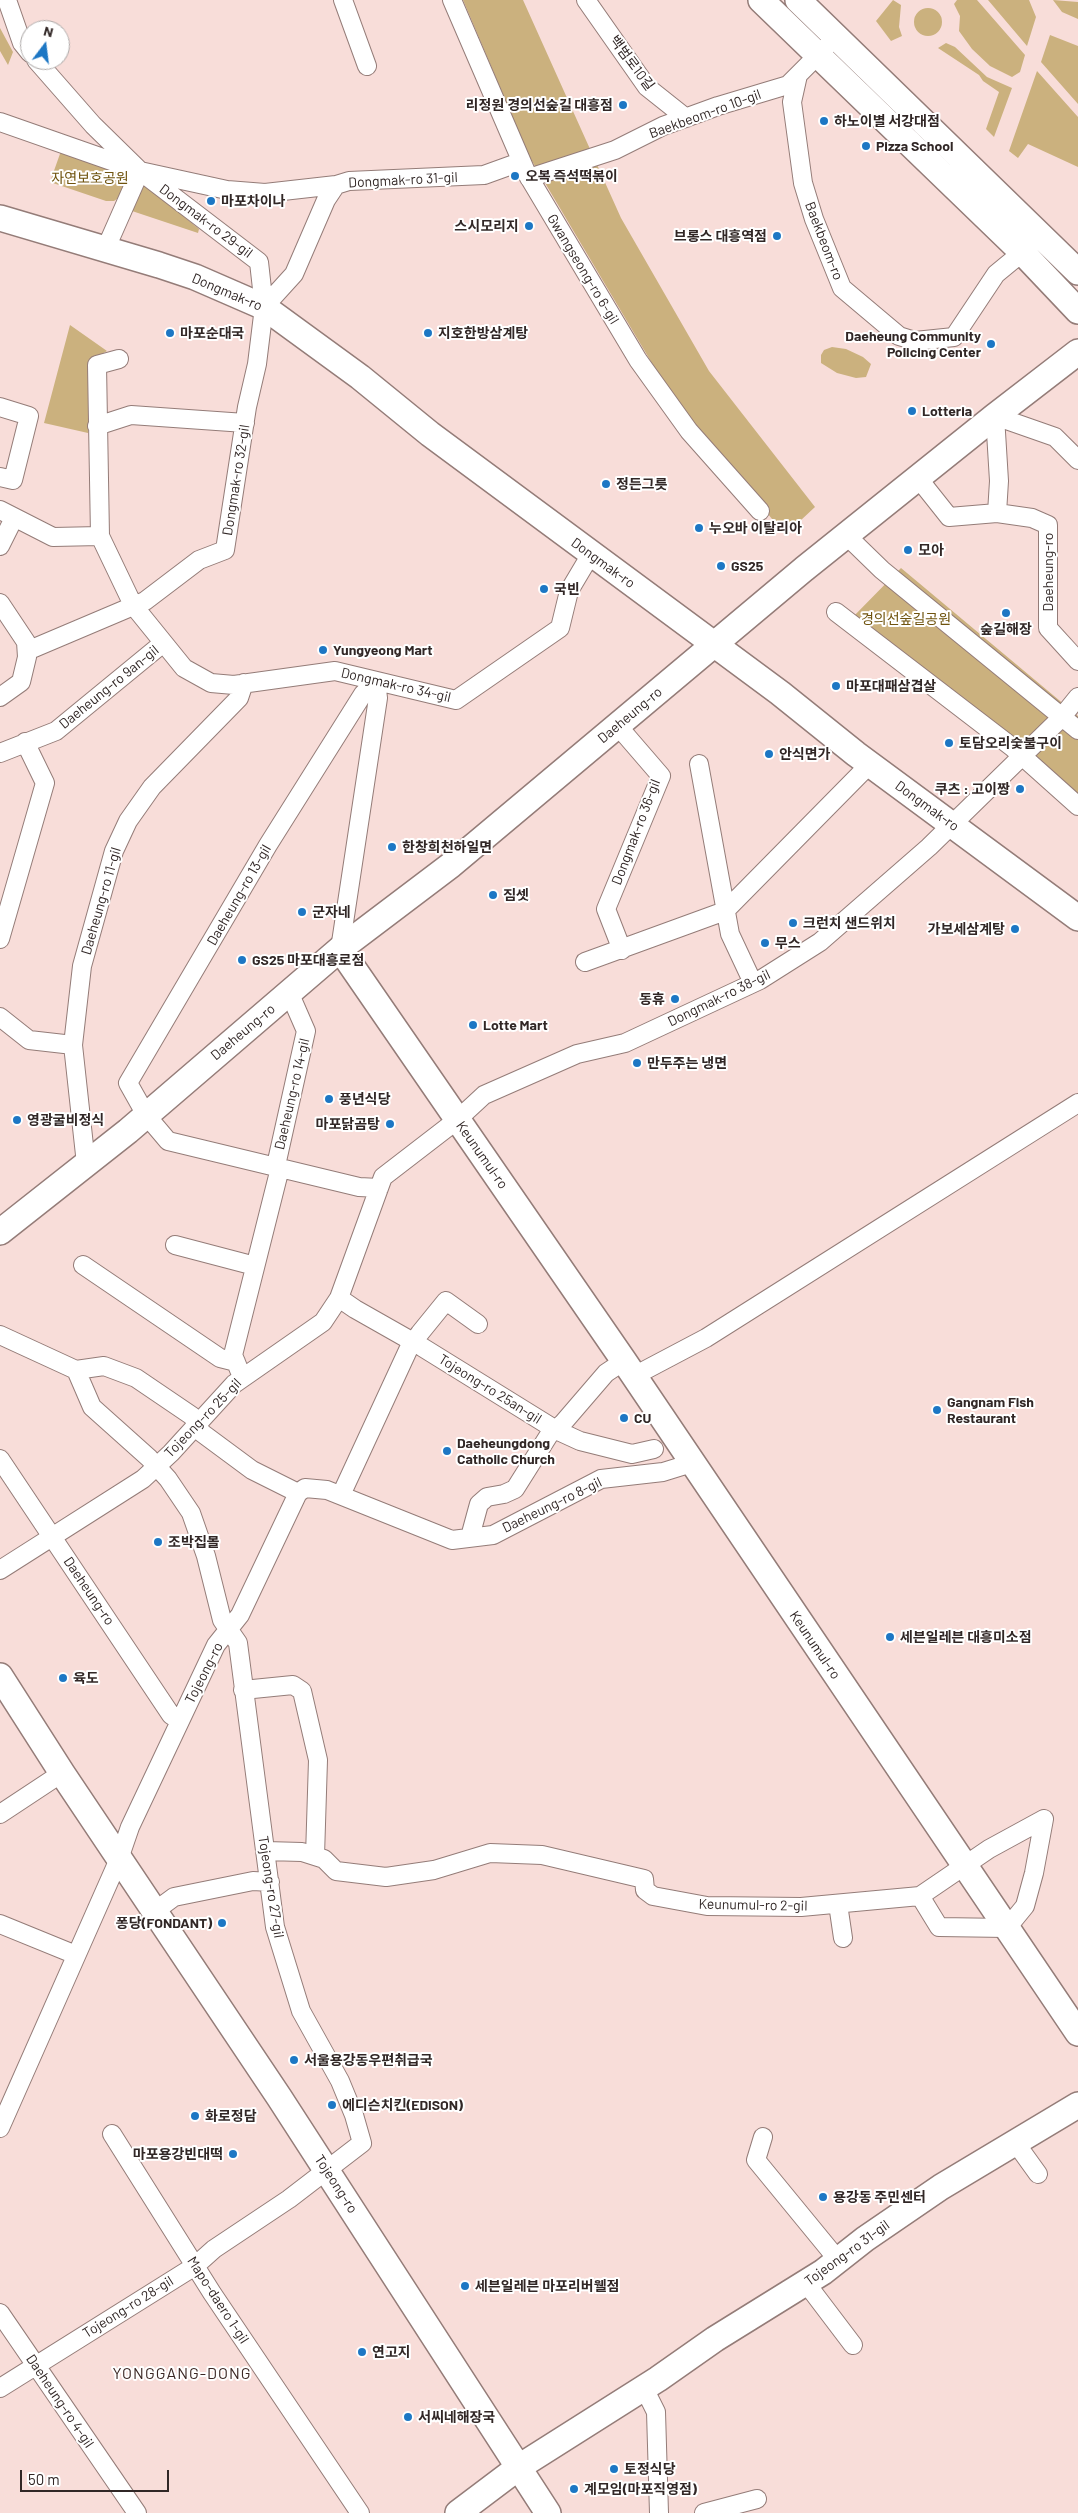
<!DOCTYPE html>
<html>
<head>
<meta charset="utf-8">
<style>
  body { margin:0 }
  #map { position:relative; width:1078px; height:2513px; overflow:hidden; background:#f8ddd9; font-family:Barlow,sans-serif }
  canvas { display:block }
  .north { position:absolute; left:20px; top:20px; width:50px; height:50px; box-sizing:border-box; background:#fff; border:1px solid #ada9a8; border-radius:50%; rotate:15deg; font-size:14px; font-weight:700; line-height:20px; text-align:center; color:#312726 }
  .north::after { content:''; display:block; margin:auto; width:18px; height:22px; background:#1d77c4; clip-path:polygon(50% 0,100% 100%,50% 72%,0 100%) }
  .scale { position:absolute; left:20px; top:2470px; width:149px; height:22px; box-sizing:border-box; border:2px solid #312726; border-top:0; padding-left:6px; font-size:15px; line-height:18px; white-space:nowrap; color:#312726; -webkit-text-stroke:4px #fff; paint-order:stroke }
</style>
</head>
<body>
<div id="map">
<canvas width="1078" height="2513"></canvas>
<div class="north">N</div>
<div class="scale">50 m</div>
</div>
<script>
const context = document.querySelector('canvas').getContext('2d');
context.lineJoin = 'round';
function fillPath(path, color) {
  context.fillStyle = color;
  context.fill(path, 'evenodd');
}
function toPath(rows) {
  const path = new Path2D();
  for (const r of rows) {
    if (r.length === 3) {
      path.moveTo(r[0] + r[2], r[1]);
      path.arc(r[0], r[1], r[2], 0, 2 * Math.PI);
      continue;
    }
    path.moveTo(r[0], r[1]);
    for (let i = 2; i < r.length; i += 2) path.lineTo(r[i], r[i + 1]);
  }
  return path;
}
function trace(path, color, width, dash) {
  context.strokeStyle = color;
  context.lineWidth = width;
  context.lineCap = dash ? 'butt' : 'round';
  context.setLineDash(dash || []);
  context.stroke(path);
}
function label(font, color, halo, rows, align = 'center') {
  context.font = font + ' Barlow,"Noto Sans KR",sans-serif';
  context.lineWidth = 4;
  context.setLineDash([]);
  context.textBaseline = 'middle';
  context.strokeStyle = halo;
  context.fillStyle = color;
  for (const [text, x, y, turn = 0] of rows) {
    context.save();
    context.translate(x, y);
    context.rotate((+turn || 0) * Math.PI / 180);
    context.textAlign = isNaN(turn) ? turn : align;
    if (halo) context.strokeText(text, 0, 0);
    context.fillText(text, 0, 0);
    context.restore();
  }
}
fillPath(toPath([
  [463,0,523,0,621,218,709,371,815,507,785,535,669,392,529,156],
  [893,0,901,5,899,27,902,36,891,41,876,21],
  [957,0,977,0,1025,55,1020,72,1012,77,990,66,972,49,959,31,960,16,954,4],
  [988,0,1029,0,1036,17,1027,46],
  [1053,0,1078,2,1078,19,1062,12],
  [928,22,14],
  [0,28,13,52,8,65,0,51],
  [1050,35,1078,46,1078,104,1041,62],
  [946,43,955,47,987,77,1012,88,994,137,986,129,999,92,983,81,979,75,938,48],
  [1037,71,1078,117,1078,167,1028,144,1018,158,1009,151],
  [61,151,117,170,124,178,125,186,120,197,114,201,106,201,50,182],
  [144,184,199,229,198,233,132,211],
  [70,325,107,351,88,362,88,433,44,423],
  [832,347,846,349,863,357,871,364,866,377,856,378,837,373,821,363,821,355,824,350],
  [901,568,1078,716,1078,799,850,620]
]), '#cbb17e');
const street = toPath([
  [7,0,22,43,30,53],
  [343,0,367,66],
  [452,0,527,174,638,360,689,431,760,511],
  [586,0,647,87,686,118],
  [798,75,792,102,803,183,814,219,842,288,899,336,915,341,954,337,996,274,1030,246],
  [0,122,140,171,227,190,265,193,336,185,349,181,484,175,520,162],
  [529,178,615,150,663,126,718,106,788,85,826,47],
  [106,248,140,171],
  [264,307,294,274,326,200,336,185],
  [119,359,97,365,100,536,133,605,184,668,211,683,234,685,335,671,456,700,560,628,569,591,591,554],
  [0,407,29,416,13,480,0,477],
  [97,426,131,415,245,423],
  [918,478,949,517,997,513,1032,518,1048,525,1048,628,1078,661],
  [0,510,53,537,100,536],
  [997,513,999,481,995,416,1055,437,1078,460],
  [847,536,882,570,1078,730],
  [0,546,14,518],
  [0,603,26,642,27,657,21,682,0,697],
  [836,612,1012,747,1078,806],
  [27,651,145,601,199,560,225,550,247,407,257,364,264,307,259,262,140,171,93,125,36,60],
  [376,681,363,694,268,845,128,1083,146,1115,168,1141,359,1187,379,1188],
  [617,725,661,776,606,909,622,950],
  [0,753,56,731,162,644],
  [699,764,730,934,753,983],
  [0,939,45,783,25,742],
  [340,949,378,698,376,681],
  [585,962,725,911,870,764],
  [0,1017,29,1040,73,1045],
  [86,1164,73,1045,82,966,114,851,128,821,152,787,239,698,244,683],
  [175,1245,255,1266],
  [83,1265,220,1358,236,1362],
  [339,1298,355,1309,422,1347,556,1430,580,1441,632,1454,654,1449],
  [0,1335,76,1370,104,1366,136,1378,192,1416,202,1433,252,1470,298,1493],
  [634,1376,706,1338,1078,1103],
  [242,1377,233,1355,278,1176,277,1161,306,1031,289,992],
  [0,1459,171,1715,180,1721],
  [298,1493,305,1488,327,1490,452,1540,493,1535,601,1479,663,1472,692,1463],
  [341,1495,409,1348,420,1333,446,1301,478,1324],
  [470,1537,479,1504,487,1497,504,1494,515,1489,549,1435,563,1423,606,1373,624,1361],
  [0,1570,143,1479,171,1453,234,1384,323,1322,339,1298,383,1177,457,1120,484,1095,577,1054,625,1043,760,980,820,942,929,847,1061,718,1078,697],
  [243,1690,293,1685,302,1691,318,1760,315,1856],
  [0,1814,62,1773],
  [266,1851,302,1852,324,1859,336,1871,386,1877,434,1870,490,1853,542,1855,644,1879,645,1890,653,1896,707,1906,801,1907,920,1896,989,1849,1044,1819],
  [920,1896,939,1927,1007,1928,1025,1906,1034,1873,1044,1819],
  [838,1904,843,1938],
  [155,1911,174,1897,253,1881,270,1882],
  [0,1924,76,1955],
  [0,2128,119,1859,130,1827,216,1645,240,1615,298,1493],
  [112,2134,212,2293,360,2513],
  [763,2137,756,2160,838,2260],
  [1015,2142,1038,2174],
  [806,2283,853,2345],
  [0,2313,137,2513],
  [0,2388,195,2266,214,2249,289,2199,362,2143,354,2115,340,2081,301,2011,275,1927,238,1643,222,1620,206,1556,191,1513,168,1479,149,1458,92,1407,76,1370],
  [644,2388,656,2412,659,2513],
  [704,2513,757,2499]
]);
const secondary = toPath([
  [761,0,1023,253,1078,311],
  [798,0,1078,272],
  [0,218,159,265,195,277,264,307,360,377,430,434,780,693,856,754,1078,918],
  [340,949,624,1361,1078,2033],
  [0,1232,128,1131,340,949,451,865,804,569,995,416,1078,352],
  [0,1676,62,1773,279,2097,548,2513],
  [458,2513,519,2467,658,2379,715,2339,823,2272,865,2239,941,2187,1078,2105]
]);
trace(street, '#947c78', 20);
trace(secondary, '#947c78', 28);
trace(street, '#fff', 18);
trace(secondary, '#fff', 25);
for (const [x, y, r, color] of [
  [623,105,5,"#1d77c4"],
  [824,121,5,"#1d77c4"],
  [866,146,5,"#1d77c4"],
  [515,176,5,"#1d77c4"],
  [211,201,5,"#1d77c4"],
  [529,226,5,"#1d77c4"],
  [777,236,5,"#1d77c4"],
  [170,333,5,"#1d77c4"],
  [428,333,5,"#1d77c4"],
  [991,344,5,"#1d77c4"],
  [912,411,5,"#1d77c4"],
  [606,484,5,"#1d77c4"],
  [699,528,5,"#1d77c4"],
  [908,550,5,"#1d77c4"],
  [721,566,5,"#1d77c4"],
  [544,589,5,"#1d77c4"],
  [1006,613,5,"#1d77c4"],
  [323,650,5,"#1d77c4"],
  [836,686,5,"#1d77c4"],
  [949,743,5,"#1d77c4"],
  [769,754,5,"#1d77c4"],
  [1020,789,5,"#1d77c4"],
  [392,847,5,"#1d77c4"],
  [493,895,5,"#1d77c4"],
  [302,912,5,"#1d77c4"],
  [793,923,5,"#1d77c4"],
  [1015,929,5,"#1d77c4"],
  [765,943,5,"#1d77c4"],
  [242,960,5,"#1d77c4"],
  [675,999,5,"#1d77c4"],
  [473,1025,5,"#1d77c4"],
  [637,1063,5,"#1d77c4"],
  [329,1099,5,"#1d77c4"],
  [17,1120,5,"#1d77c4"],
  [390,1124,5,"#1d77c4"],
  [937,1410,5,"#1d77c4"],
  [624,1418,5,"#1d77c4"],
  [447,1451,5,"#1d77c4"],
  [158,1542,5,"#1d77c4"],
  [890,1637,5,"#1d77c4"],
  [63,1678,5,"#1d77c4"],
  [222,1923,5,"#1d77c4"],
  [294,2060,5,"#1d77c4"],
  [332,2105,5,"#1d77c4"],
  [195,2116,5,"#1d77c4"],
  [233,2154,5,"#1d77c4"],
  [823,2197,5,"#1d77c4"],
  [465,2286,5,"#1d77c4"],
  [362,2352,5,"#1d77c4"],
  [408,2417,5,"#1d77c4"],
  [614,2469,5,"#1d77c4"],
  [574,2489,5,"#1d77c4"]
]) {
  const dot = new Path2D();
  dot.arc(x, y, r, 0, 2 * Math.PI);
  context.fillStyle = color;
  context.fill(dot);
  trace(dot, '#fff', 2);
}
label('14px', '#312726', '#fff', [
  ["백범로10길",632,63,53],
  ["Baekbeom-ro 10-gil",705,114,-20],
  ["Dongmak-ro 31-gil",403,180,-3],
  ["Dongmak-ro 29-gil",206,221,37],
  ["Baekbeom-ro",824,241,69],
  ["Gwangseong-ro 6-gil",583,269,59],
  ["Dongmak-ro",227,292,23],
  ["Dongmak-ro 32-gil",236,480,-81],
  ["Dongmak-ro",603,563,36],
  ["Daeheung-ro",1048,572,-90],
  ["Dongmak-ro 34-gil",396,685,13],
  ["Daeheung-ro 9an-gil",109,687,-39],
  ["Daeheung-ro",630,715,-40],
  ["Dongmak-ro",927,806,36],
  ["Dongmak-ro 36-gil",636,832,-69],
  ["Daeheung-ro 13-gil",239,895,-60],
  ["Daeheung-ro 11-gil",101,901,-74],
  ["Dongmak-ro 38-gil",719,998,-26],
  ["Daeheung-ro",243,1032,-40],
  ["Daeheung-ro 14-gil",292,1094,-77],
  ["Keunumul-ro",482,1155,55],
  ["Tojeong-ro 25an-gil",490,1389,32],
  ["Tojeong-ro 25-gil",203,1418,-46],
  ["Daeheung-ro 8-gil",552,1505,-26],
  ["Daeheung-ro",89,1591,56],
  ["Keunumul-ro",815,1645,56],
  ["Tojeong-ro",204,1673,-63],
  ["Tojeong-ro 27-gil",271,1887,81],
  ["Keunumul-ro 2-gil",753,1905,1],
  ["Tojeong-ro",336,2184,57],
  ["Tojeong-ro 31-gil",847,2253,-36],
  ["Mapo-daero 1-gil",218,2300,57],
  ["Tojeong-ro 28-gil",128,2307,-32],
  ["Daeheung-ro 4-gil",60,2401,56]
]);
label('bold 14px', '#312726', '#fff', [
  ["리정원 경의선숲길 대흥점",613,105,"right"],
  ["하노이별 서강대점",834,121],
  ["Pizza School",876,146],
  ["오복 즉석떡볶이",525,176],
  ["마포차이나",221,201],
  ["스시모리지",519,226,"right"],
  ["브롱스 대흥역점",767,236,"right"],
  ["마포순대국",180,333],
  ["지호한방삼계탕",438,333],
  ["Daeheung Community",981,336,"right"],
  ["Policing Center",981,352,"right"],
  ["Lotteria",922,411],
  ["정든그릇",616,484],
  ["누오바 이탈리아",709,528],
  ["모아",918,550],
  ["GS25",731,566],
  ["국빈",554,589],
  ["숲길해장",1006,629,"center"],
  ["Yungyeong Mart",333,650],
  ["마포대패삼겹살",846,686],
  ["토담오리숯불구이",959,743],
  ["안식면가",779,754],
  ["쿠츠 : 고이짱",1010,789,"right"],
  ["한창희천하일면",402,847],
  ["짐셋",503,895],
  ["군자네",312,912],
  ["크런치 샌드위치",803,923],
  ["가보세삼계탕",1005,929,"right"],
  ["무스",775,943],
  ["GS25 마포대흥로점",252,960],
  ["동휴",665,999,"right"],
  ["Lotte Mart",483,1025],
  ["만두주는 냉면",647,1063],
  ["풍년식당",339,1099],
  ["영광굴비정식",27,1120],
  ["마포닭곰탕",380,1124,"right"],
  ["Gangnam Fish",947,1402],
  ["Restaurant",947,1418],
  ["CU",634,1418],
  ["Daeheungdong",457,1443],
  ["Catholic Church",457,1459],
  ["조박집몰",168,1542],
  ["세븐일레븐 대흥미소점",900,1637],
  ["육도",73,1678],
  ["퐁당(FONDANT)",212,1923,"right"],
  ["서울용강동우편취급국",304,2060],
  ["에디슨치킨(EDISON)",342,2105],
  ["화로정담",205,2116],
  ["마포용강빈대떡",223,2154,"right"],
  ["용강동 주민센터",833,2197],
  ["세븐일레븐 마포리버웰점",475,2286],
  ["연고지",372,2352],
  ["서씨네해장국",418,2417],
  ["토정식당",624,2469],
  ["계모임(마포직영점)",584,2489]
], 'left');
label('14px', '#6f530e', '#fff', [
  ["자연보호공원",90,178],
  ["경의선숲길공원",906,619]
]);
context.letterSpacing = '1px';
label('16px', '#3b2724', '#fff', [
  ["YONGGANG-DONG",182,2374]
]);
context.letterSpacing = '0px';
</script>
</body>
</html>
